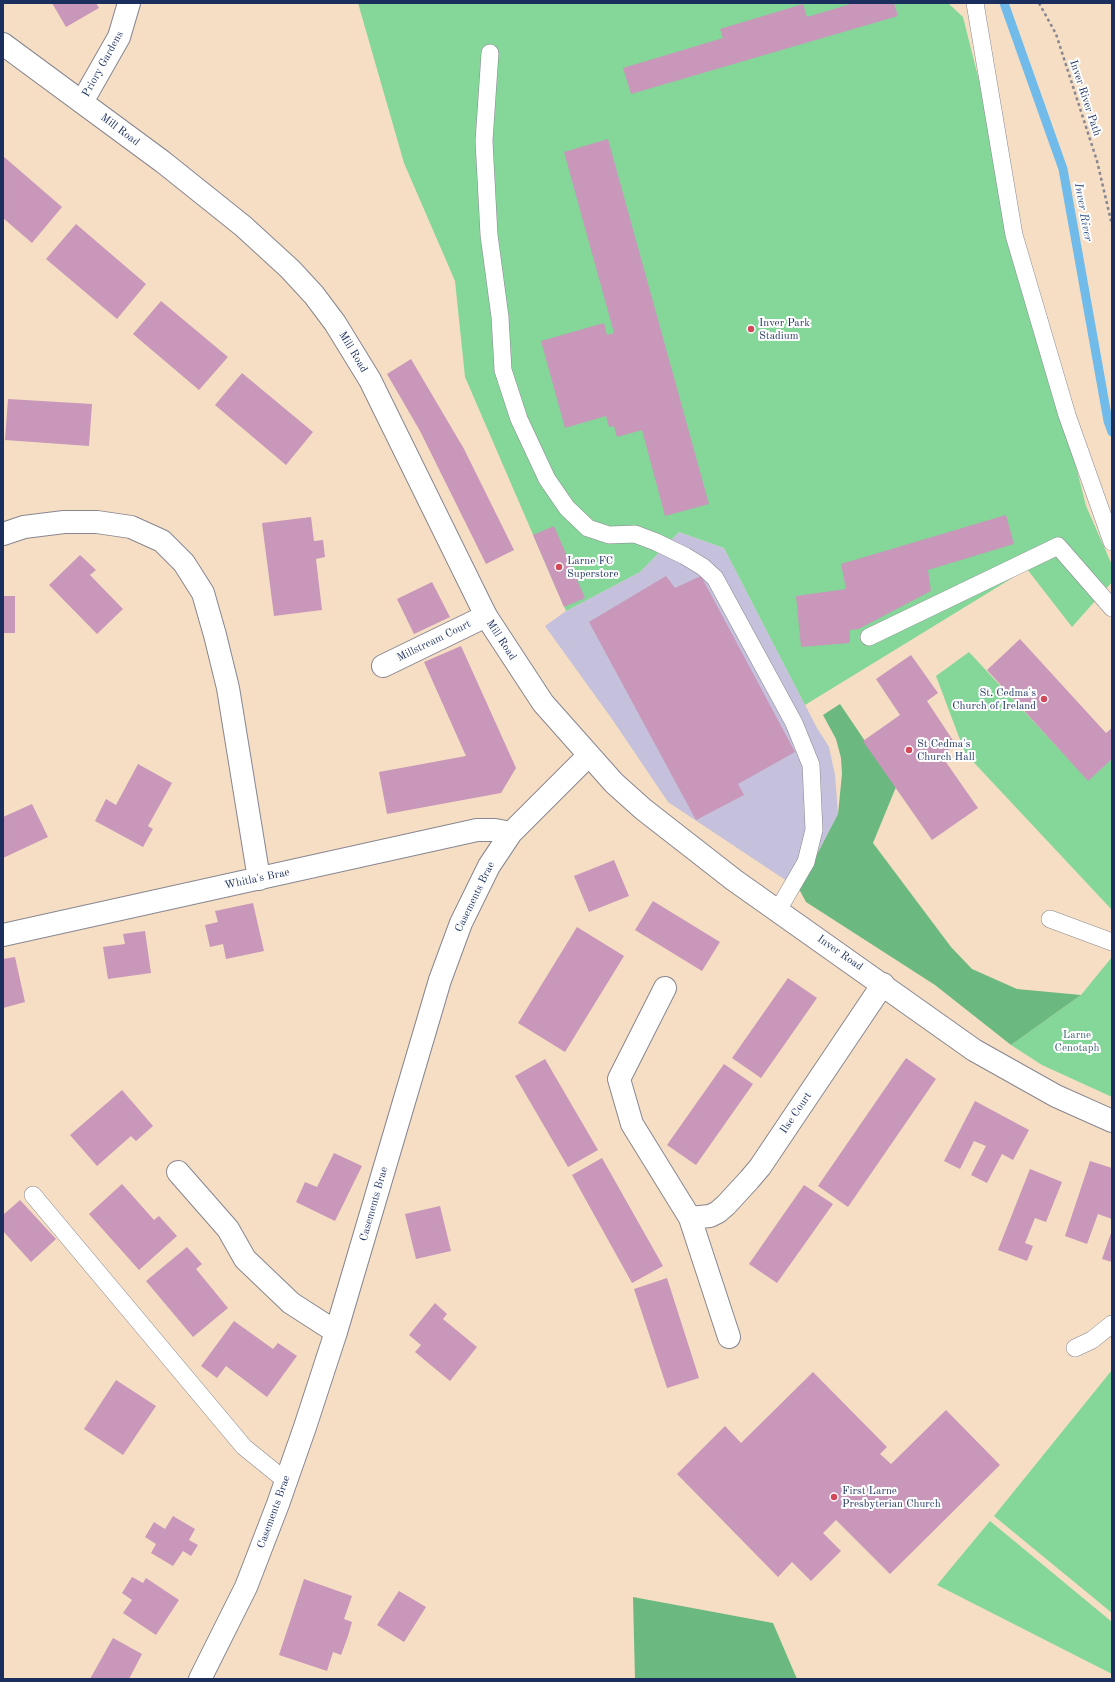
<!DOCTYPE html>
<html>
<head>
<meta charset="utf-8">
<style>
  body { margin:0 }
  #map { position:relative; width:1115px; height:1682px; overflow:hidden; background:#f5dec3; font-family:"Old Standard TT",serif }
  canvas { display:block }
  .frame { position:absolute; inset:0; border:4px solid #1b2f5e; pointer-events:none }
</style>
</head>
<body>
<div id="map">
<canvas width="1115" height="1682"></canvas>
<div class="frame"></div>
</div>
<script>
const context = document.querySelector('canvas').getContext('2d');
context.lineJoin = 'round';
function fillPath(path, color) {
  context.fillStyle = color;
  context.fill(path, 'evenodd');
}
function toPath(rows) {
  const path = new Path2D();
  for (const r of rows) {
    path.moveTo(r[0], r[1]);
    for (let i = 2; i < r.length; i += 2) path.lineTo(r[i], r[i + 1]);
  }
  return path;
}
function trace(path, color, width, dash) {
  context.strokeStyle = color;
  context.lineWidth = width;
  context.lineCap = dash ? 'butt' : 'round';
  context.setLineDash(dash || []);
  context.stroke(path);
}
function label(font, color, halo, rows, align = 'center') {
  context.font = font + ' "Old Standard TT",serif';
  context.lineWidth = 4;
  context.setLineDash([]);
  context.textBaseline = 'middle';
  context.strokeStyle = halo;
  context.fillStyle = color;
  for (const [text, x, y, turn = 0] of rows) {
    context.save();
    context.translate(x, y);
    context.rotate((+turn || 0) * Math.PI / 180);
    context.textAlign = isNaN(turn) ? turn : align;
    if (halo) context.strokeText(text, 0, 0);
    context.fillText(text, 0, 0);
    context.restore();
  }
}
fillPath(toPath([
  [679,532,724,548,817,728,829,747,835,775,838,814,799,889,668,802,612,719,545,626,566,611,640,572]
]), '#c5c0db');
fillPath(toPath([
  [358,3,948,3,963,17,1086,506,1112,565,1112,582,1072,627,1027,569,805,705,724,548,679,532,640,572,566,611,465,377,455,281,404,163],
  [969,652,1088,780,1112,759,1112,910,965,753,936,676],
  [1112,957,1112,1097,1042,1065,1011,1045,1081,995],
  [1112,1370,1112,1613,994,1516],
  [990,1521,1112,1622,1112,1674,937,1585]
]), '#84d799');
fillPath(toPath([
  [840,704,896,787,873,843,951,947,972,969,1017,989,1081,995,1011,1045,935,985,806,902,799,889,838,814,842,774,841,758,836,739,823,715],
  [633,1597,773,1623,797,1679,635,1679]
]), '#6bb881');
trace(toPath([
  [1004,3,1063,169,1108,421,1112,432]
]), '#71bbea', 9);
fillPath(toPath([
  [52,3,96,3,99,8,66,27],
  [854,3,894,3,898,16,631,94,623,68,723,38,720,29,803,4,807,17],
  [608,139,709,504,665,516,642,430,617,437,614,426,609,427,606,416,565,428,541,341,604,323,607,335,614,333,564,152],
  [3,156,62,207,32,243,3,218],
  [76,224,146,284,117,319,46,259],
  [161,301,228,357,199,390,133,334],
  [411,359,464,449,514,550,486,564,420,431,387,374],
  [242,373,313,432,286,465,215,405],
  [8,399,92,404,89,446,5,440],
  [1006,515,1014,544,928,570,931,591,859,629,850,630,850,643,801,647,796,596,846,589,841,564],
  [311,517,314,541,323,540,325,557,316,559,322,610,274,616,262,523],
  [554,526,585,598,564,607,533,535],
  [80,555,96,570,90,575,123,609,97,634,49,585],
  [666,576,675,588,701,576,795,752,738,784,744,795,696,820,589,622],
  [432,582,450,617,414,634,397,599],
  [3,596,15,596,15,633,3,633],
  [1020,639,1106,733,1112,728,1112,759,1088,781,987,670],
  [461,646,516,768,501,793,387,814,379,772,466,756,424,662],
  [911,655,938,693,927,701,956,745,941,755,978,808,932,840,863,741,900,715,876,679],
  [138,764,172,783,148,826,153,829,143,847,95,821,106,799,116,805],
  [32,804,48,837,3,858,3,817],
  [614,860,629,896,589,912,574,876],
  [653,901,720,942,702,971,635,930],
  [253,903,264,951,226,959,223,944,210,947,205,925,218,922,215,911],
  [577,927,624,956,565,1052,518,1023],
  [145,931,151,973,108,979,103,947,125,944,123,934],
  [15,957,25,1002,3,1008,3,959],
  [788,978,817,998,761,1078,732,1058],
  [906,1058,936,1079,848,1207,818,1186],
  [545,1059,598,1150,568,1167,515,1076],
  [724,1064,753,1084,696,1165,667,1145],
  [122,1090,153,1126,136,1141,131,1136,97,1166,70,1135],
  [975,1101,1029,1130,1013,1160,1002,1154,987,1183,971,1175,986,1146,974,1141,960,1169,944,1161],
  [334,1153,362,1166,335,1221,296,1202,305,1182,317,1187],
  [602,1158,663,1266,632,1283,572,1175],
  [1090,1161,1112,1168,1112,1219,1098,1214,1087,1244,1065,1236],
  [1030,1169,1062,1182,1046,1222,1035,1218,1025,1243,1033,1246,1027,1261,998,1250],
  [122,1184,154,1220,159,1216,177,1236,139,1270,89,1214],
  [804,1185,833,1204,777,1283,749,1264],
  [20,1200,56,1239,31,1262,3,1231,3,1215],
  [440,1206,451,1251,416,1259,405,1214],
  [1112,1230,1112,1262,1102,1259],
  [187,1247,202,1264,196,1269,228,1308,193,1337,146,1281],
  [667,1278,699,1378,667,1388,634,1289],
  [435,1303,447,1314,443,1319,477,1347,450,1381,415,1352,421,1345,409,1335],
  [234,1321,273,1349,278,1343,297,1356,267,1397,226,1366,217,1378,201,1366],
  [813,1372,887,1447,880,1454,891,1464,946,1410,1000,1465,890,1574,836,1520,823,1533,841,1551,811,1581,792,1562,778,1577,677,1474,725,1426,741,1443],
  [116,1380,156,1406,123,1455,84,1429],
  [173,1516,195,1529,189,1540,198,1545,191,1556,183,1551,173,1566,151,1553,156,1544,145,1537,154,1522,165,1529],
  [132,1577,143,1583,146,1578,179,1600,156,1635,123,1613,132,1600,122,1593],
  [304,1579,352,1596,344,1619,352,1622,348,1636,341,1655,333,1652,327,1671,279,1655],
  [399,1591,426,1607,404,1642,377,1625],
  [113,1638,142,1654,129,1679,90,1679]
]), '#c897ba');
const service = toPath([
  [975,3,1014,235,1067,415,1112,542],
  [490,53,484,141,489,235,500,317,503,370,519,419,547,479,567,508,588,528,609,535,635,534,656,542,685,556,703,567,715,578,794,723,811,765,814,830,806,862,778,910],
  [869,637,1058,546,1112,608],
  [1050,919,1112,942],
  [33,1195,244,1447,286,1481],
  [1075,1348,1092,1340,1112,1324]
]);
const minor = toPath([
  [82,102,119,37,129,3],
  [3,534,24,527,64,522,97,522,131,527,162,541,184,563,203,593,215,635,228,688,259,879],
  [383,666,486,616],
  [3,935,477,830,495,830,511,833],
  [665,988,619,1079,632,1124,690,1218,729,1337],
  [178,1172,228,1229,245,1259,291,1303,336,1332],
  [690,1218,710,1216,718,1212,726,1205,749,1180,760,1167,883,984],
  [200,1679,246,1587,278,1504,305,1427,336,1332,440,980,461,923,489,866,511,833,588,756]
]);
const tertiary = toPath([
  [3,44,163,162,243,226,290,269,314,295,335,323,370,380,486,616,543,703,614,783,643,809,734,880,974,1050,1056,1096,1112,1121]
]);
trace(service, '#888690', 18);
trace(minor, '#888690', 24);
trace(tertiary, '#888690', 24);
trace(toPath([
  [1039,3,1056,34,1097,161,1112,225]
]), '#888690', 2.5, [3, 3]);
trace(service, '#fff', 17);
trace(minor, '#fff', 22);
trace(tertiary, '#fff', 22);
for (const [x, y, r, color] of [
  [751,329,4,"#d1495b"],
  [559,567,4,"#d1495b"],
  [1044,699,4,"#d1495b"],
  [909,750,4,"#d1495b"],
  [834,1497,4,"#d1495b"]
]) {
  const dot = new Path2D();
  dot.arc(x, y, r, 0, 2 * Math.PI);
  context.fillStyle = color;
  context.fill(dot);
  trace(dot, '#fff', 1.5);
}
label('11px', '#1b2f5e', '#fff', [
  ["Priory Gardens",103,64,-61],
  ["Inver River Path",1085,98,72],
  ["Mill Road",120,130,37],
  ["Mill Road",353,352,59],
  ["Mill Road",501,640,57],
  ["Millstream Court",434,641,-26],
  ["Whitla's Brae",257,879,-12],
  ["Casements Brae",475,897,-64],
  ["Inver Road",840,953,35],
  ["Ilse Court",796,1113,-56],
  ["Casements Brae",374,1204,-74],
  ["Casements Brae",274,1512,-70]
]);
label('11px', '#1b2f5e', '#fff', [
  ["Inver Park",759,323],
  ["Stadium",759,336],
  ["Larne FC",567,561],
  ["Superstore",567,574],
  ["St. Cedma's",1036,693,"right"],
  ["Church of Ireland",1036,706,"right"],
  ["St Cedma's",917,744],
  ["Church Hall",917,757],
  ["First Larne",842,1491],
  ["Presbyterian Church",842,1504]
], 'left');
label('11px', '#3a6170', '#fff', [
  ["Larne",1077,1035],
  ["Cenotaph",1077,1048]
]);
label('italic 12px', '#355988', '#fff', [
  ["Inver River",1083,212,80]
]);
</script>
</body>
</html>
